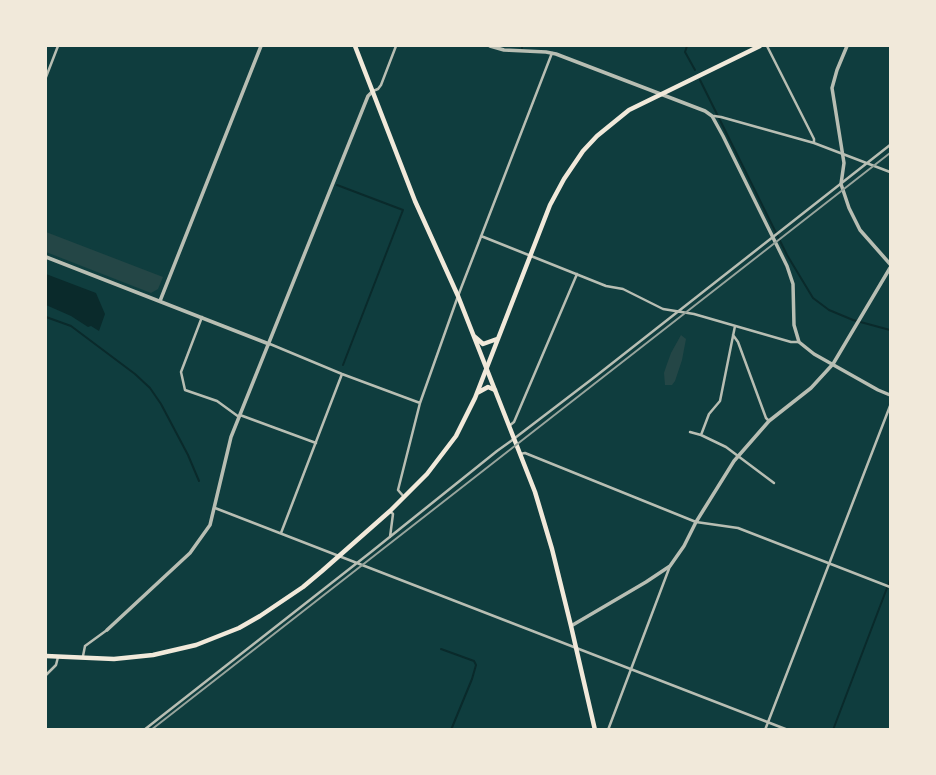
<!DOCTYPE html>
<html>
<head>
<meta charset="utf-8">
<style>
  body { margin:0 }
  #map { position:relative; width:936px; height:775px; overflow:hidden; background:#0f3d3e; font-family:Ubuntu,sans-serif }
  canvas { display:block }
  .frame { position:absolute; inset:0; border:47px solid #f1e9da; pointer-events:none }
</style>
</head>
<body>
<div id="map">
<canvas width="936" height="775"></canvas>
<div class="frame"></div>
</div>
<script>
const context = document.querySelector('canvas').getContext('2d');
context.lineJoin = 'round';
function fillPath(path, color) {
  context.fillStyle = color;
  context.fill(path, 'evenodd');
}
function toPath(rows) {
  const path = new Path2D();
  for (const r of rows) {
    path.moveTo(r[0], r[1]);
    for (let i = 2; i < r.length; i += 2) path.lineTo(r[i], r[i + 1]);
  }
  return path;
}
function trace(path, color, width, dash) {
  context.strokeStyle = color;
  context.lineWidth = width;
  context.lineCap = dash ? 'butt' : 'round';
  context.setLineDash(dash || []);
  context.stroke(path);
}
fillPath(toPath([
  [46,232,163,277,158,289,151,293,46,252],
  [681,335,686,339,682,360,675,381,672,385,665,385,664,373,667,364,671,353]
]), '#244646');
fillPath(toPath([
  [46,274,96,293,105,314,99,331,91,326,88,327,71,316,46,305]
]), '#0a2a2b');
trace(toPath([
  [687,46,685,52,695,70],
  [522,48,522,46],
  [700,80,787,255,813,298,829,310,853,320,890,330],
  [337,185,403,210,343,365],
  [46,317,71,326,135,374,150,388,161,404,188,455,199,481],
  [441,649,474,661,476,665,472,679,451,730],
  [833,730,890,580]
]), '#0a2a2b', 2);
trace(toPath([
  [767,46,814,139,814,143],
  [46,77,58,46],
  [373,91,378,89,381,85,396,46],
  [714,116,721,117,814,143,890,172],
  [481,236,606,286,623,289,663,309,694,314,791,342,798,342],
  [202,317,181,372,185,390,217,401,239,417],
  [733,335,738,342,766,418,769,421],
  [270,344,342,374,420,403],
  [240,415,316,443],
  [509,426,514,422,577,274],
  [690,432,701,435,726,447,774,483],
  [701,435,709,414,720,401,735,326],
  [520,454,525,453,696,522,738,528,890,587],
  [404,497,398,490,420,403,458,296,552,53],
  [215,508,788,730],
  [281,533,342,374],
  [390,537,393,514,390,511],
  [83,656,85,646,107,630],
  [46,675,56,665,58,657],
  [144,730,371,552,497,451,511,441,596,376,890,145],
  [608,730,670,566],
  [765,730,890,406]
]), '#b8beb3', 2.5);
trace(toPath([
  [490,46,504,50,546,52,556,54,705,111,712,116,723,136,787,266,793,284,794,325,799,342,814,354,878,390,890,395],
  [847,46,837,70,832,88,844,163,841,184,849,208,860,230,890,264],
  [46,257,269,344],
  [160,301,261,46],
  [571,626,646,582,670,566,684,546,696,522,734,461,769,421,811,388,833,364,890,268],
  [107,630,190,553,210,525,231,437,368,96,373,91]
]), '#b8beb3', 3.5);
trace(toPath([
  [355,46,415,201,458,296,535,492,552,549,571,626,595,730]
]), '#f1e9da', 4.5);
trace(toPath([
  [475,337,483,344,497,339],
  [477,393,488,387,495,390],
  [46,656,114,659,153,655,196,645,239,628,260,616,303,587,322,571,390,511,427,474,456,436,475,398,550,205,564,179,583,151,597,136,629,110,760,46]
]), '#f1e9da', 4.5);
trace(toPath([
  [151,730,890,153]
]), '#97a49c', 2);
</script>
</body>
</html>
